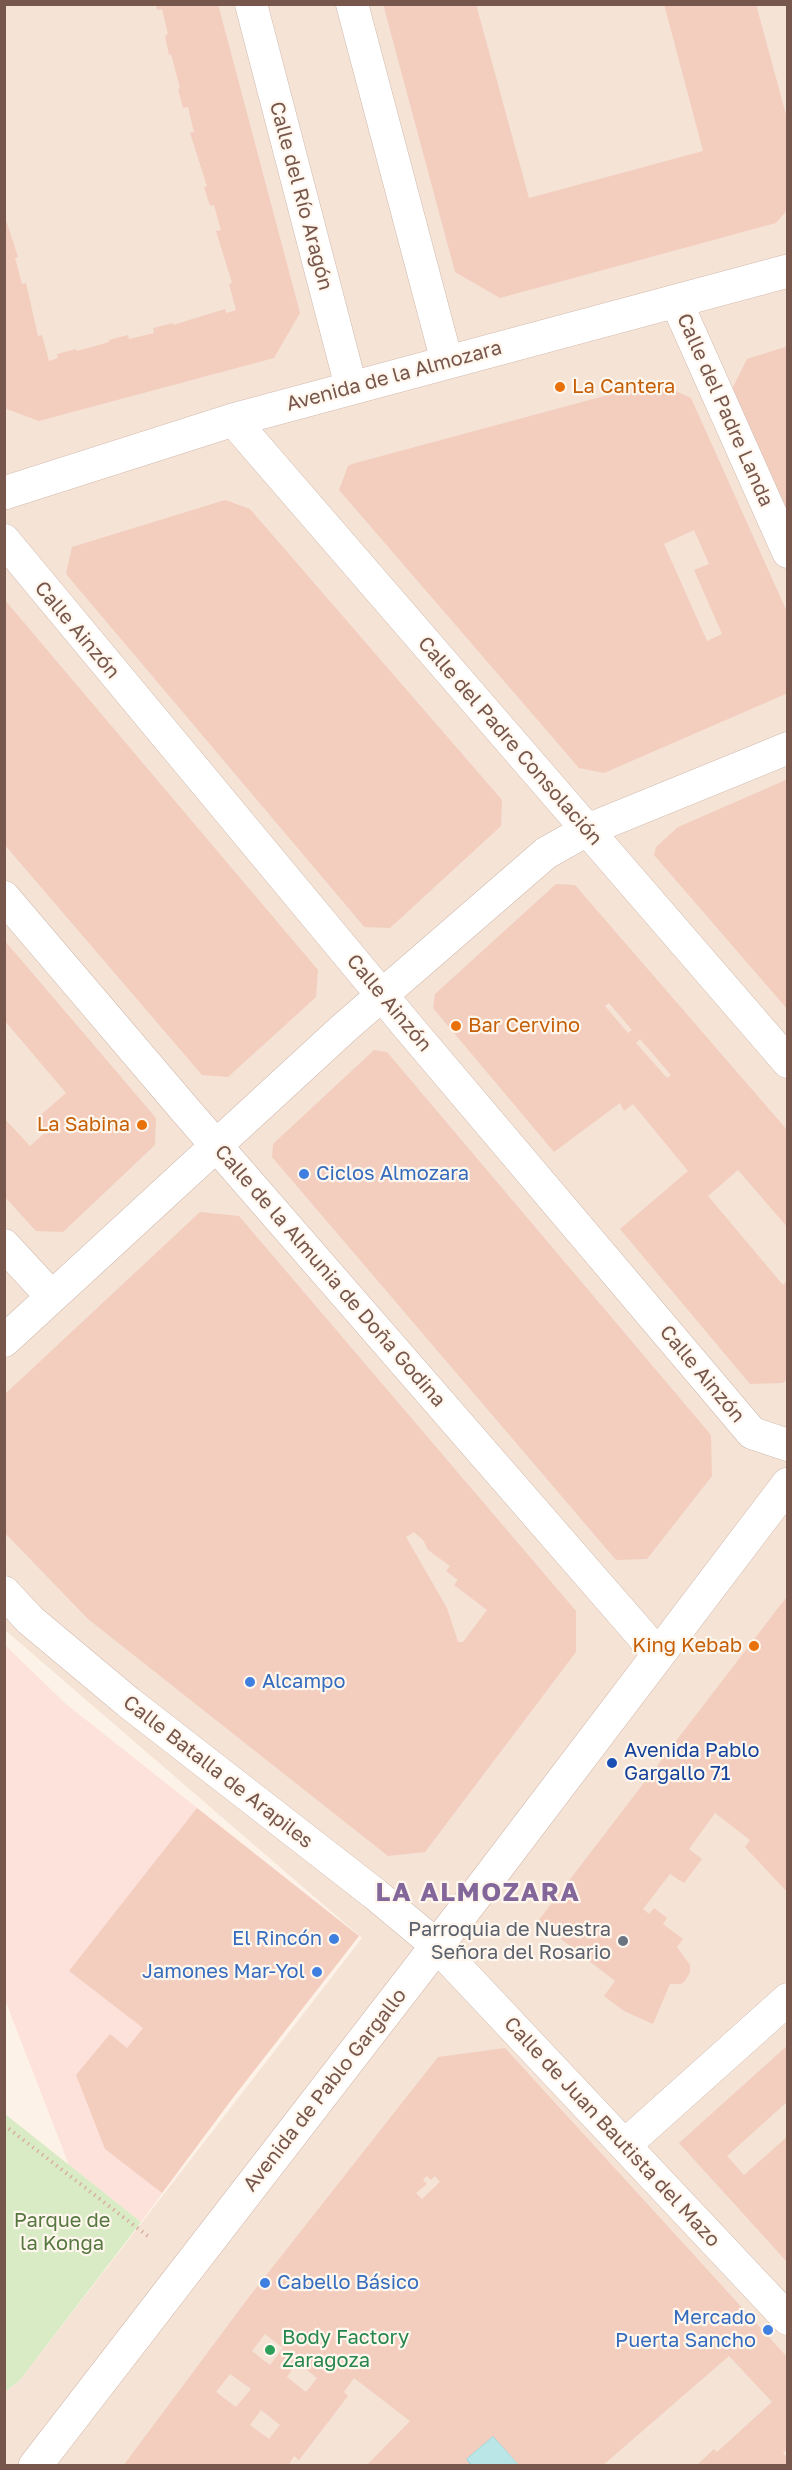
<!DOCTYPE html>
<html>
<head>
<meta charset="utf-8">
<style>
  body { margin:0 }
  #map { position:relative; width:792px; height:2470px; overflow:hidden; background:#fdf2e7; font-family:"Golos Text",sans-serif }
  canvas { display:block }
  .frame { position:absolute; inset:0; border:6px solid #77564b; pointer-events:none }
</style>
</head>
<body>
<div id="map">
<canvas width="792" height="2470"></canvas>
<div class="frame"></div>
</div>
<script>
const context = document.querySelector('canvas').getContext('2d');
context.lineJoin = 'round';
function fillPath(path, color) {
  context.fillStyle = color;
  context.fill(path, 'evenodd');
}
function toPath(rows) {
  const path = new Path2D();
  for (const r of rows) {
    path.moveTo(r[0], r[1]);
    for (let i = 2; i < r.length; i += 2) path.lineTo(r[i], r[i + 1]);
  }
  return path;
}
function trace(path, color, width, dash) {
  context.strokeStyle = color;
  context.lineWidth = width;
  context.lineCap = dash ? 'butt' : 'round';
  context.setLineDash(dash || []);
  context.stroke(path);
}
function label(font, color, halo, rows, align = 'center') {
  context.font = font + ' "Golos Text",sans-serif';
  context.lineWidth = 4.5;
  context.setLineDash([]);
  context.textBaseline = 'middle';
  context.strokeStyle = halo;
  context.fillStyle = color;
  for (const [text, x, y, turn = 0] of rows) {
    context.save();
    context.translate(x, y);
    context.rotate((+turn || 0) * Math.PI / 180);
    context.textAlign = isNaN(turn) ? turn : align;
    if (halo) context.strokeText(text, 0, 0);
    context.fillText(text, 0, 0);
    context.restore();
  }
}
fillPath(toPath([
  [5,5,787,5,787,2465,5,2465,5,2392,20,2380,362,1938,5,1630]
]), '#f5e3d6');
fillPath(toPath([
  [5,1645,66,1704,359,1936,232,2099,141,2222,69,2165,5,2000]
]), '#fde2db');
fillPath(toPath([
  [5,2114,141,2222,20,2380,5,2392]
]), '#d9ebc5');
const water = toPath([
  [493,2436,520,2465,471,2465,466,2459,493,2436]
]);
fillPath(water, '#bbe6e7');
trace(water, '#a1d7d9', 1.5);
fillPath(toPath([
  [156,4,218,4,300,313,274,358,39,421,4,408,4,214,18,257,15,258,22,284,26,283,38,336,42,335,49,361,58,358,57,354,76,349,77,351,109,342,109,340,128,335,129,339,154,333,153,328,173,323,173,325,225,309,226,313,236,310,229,284,232,283,216,231,221,230,214,205,210,206,204,187,207,186,190,133,194,132,188,107,183,108,178,89,180,88,171,54,169,55,165,36,168,34,162,9,157,10],
  [383,4,476,4,529,198,703,151,664,4,756,4,788,122,788,209,776,223,500,298,455,272],
  [788,346,788,512,732,389,747,359],
  [656,382,691,398,788,614,788,693,604,773,579,768,339,490,348,466,352,464],
  [694,530,709,564,694,570,722,634,707,641,664,544],
  [225,500,250,509,502,800,501,826,390,928,364,927,361,923,66,574,72,547],
  [4,599,318,970,316,997,228,1077,202,1075,4,844],
  [788,779,788,1010,654,855,656,847,678,827],
  [556,884,575,885,788,1131,788,1228,738,1170,708,1196,783,1285,788,1280,788,1377,783,1383,750,1384,620,1229,688,1171,633,1104,624,1111,620,1103,554,1152,433,1008,435,994],
  [609,1003,632,1030,628,1033,605,1006],
  [640,1039,671,1075,667,1078,636,1043],
  [5,941,156,1118,155,1145,63,1232,36,1231,4,1196,4,1118,30,1146,47,1131,36,1119,66,1093,5,1021],
  [374,1050,387,1052,711,1435,712,1476,647,1559,616,1560,272,1157,273,1144],
  [200,1212,239,1216,576,1611,576,1652,425,1852,388,1856,88,1619,4,1532,4,1395],
  [414,1532,423,1540,428,1550,450,1566,446,1571,458,1580,454,1585,487,1610,463,1642,458,1642,447,1608,406,1537],
  [788,1595,788,1893,745,1847,750,1840,715,1813,689,1849,702,1859,684,1883,670,1874,643,1909,649,1914,654,1908,667,1918,663,1924,683,1939,677,1947,690,1965,690,1972,685,1981,681,1984,670,1984,653,2024,624,2011,604,1996,615,1981,538,1921],
  [197,1808,359,1936,232,2099,162,2193,105,2149,76,2075,110,2034,127,2048,143,2028,69,1971],
  [788,2045,788,2101,727,2156,744,2175,788,2136,788,2263,679,2143],
  [505,2048,788,2358,788,2448,783,2453,788,2459,788,2466,696,2466,714,2449,717,2452,772,2402,729,2356,602,2466,520,2466,493,2436,466,2459,471,2466,366,2466,410,2421,354,2378,344,2392,348,2396,309,2447,299,2460,294,2456,288,2466,123,2466,249,2297,438,2057],
  [427,2176,431,2180,435,2176,440,2182,422,2199,416,2193,427,2184,423,2180],
  [265,2334,283,2348,270,2365,252,2351],
  [297,2362,317,2378,306,2392,287,2377],
  [230,2374,251,2389,236,2407,216,2392],
  [261,2410,280,2425,269,2439,250,2425]
]), '#f3cebf');
const street = toPath([
  [251,4,351,387],
  [352,4,447,362],
  [676,301,788,552],
  [233,420,788,1062],
  [4,540,410,1029,752,1433,788,1445],
  [4,897,187,1112,658,1654],
  [4,1245,51,1296],
  [4,1341,344,1028,546,853,587,830,788,748],
  [4,1592,30,1620,128,1702,375,1894,436,1945,788,2319],
  [625,2145,788,1999]
]);
const secondary = toPath([
  [4,493,233,420,788,271],
  [35,2466,479,1891,788,1484]
]);
trace(street, '#d1bbaf', 33);
trace(secondary, '#d4baad', 34);
trace(toPath([
  [4,2125,149,2237]
]), '#d8b0a1', 4, [1.5, 4.5]);
trace(street, '#fff', 32);
trace(secondary, '#fff', 33);
for (const [x, y, r, color] of [
  [560,387,6,"#e8710a"],
  [456,1026,6,"#e8710a"],
  [142,1125,6,"#e8710a"],
  [304,1174,6,"#3f7fe0"],
  [754,1646,6,"#e8710a"],
  [250,1682,6,"#3f7fe0"],
  [612,1763,6,"#1a4fb4"],
  [334,1939,6,"#3f7fe0"],
  [623,1941,6,"#6b7280"],
  [317,1972,6,"#3f7fe0"],
  [265,2283,6,"#3f7fe0"],
  [768,2330,6,"#3f7fe0"],
  [270,2350,6,"#2e9e5b"]
]) {
  const dot = new Path2D();
  dot.arc(x, y, r, 0, 2 * Math.PI);
  context.fillStyle = color;
  context.fill(dot);
  trace(dot, '#fff7ee', 2);
}
label('20px', '#77564b', '#fff7ee', [
  ["Calle del Río Aragón",301,196,75],
  ["Avenida de la Almozara",394,376,-15],
  ["Calle del Padre Landa",725,410,66],
  ["Calle Ainzón",77,630,50],
  ["Calle del Padre Consolación",510,741,49],
  ["Calle Ainzón",389,1003,50],
  ["Calle de la Almunia de Doña Godina",330,1276,49],
  ["Calle Ainzón",702,1374,50],
  ["Calle Batalla de Arapiles",218,1772,38],
  ["Avenida de Pablo Gargallo",325,2090,-52],
  ["Calle de Juan Bautista del Mazo",612,2132,47]
]);
label('20px', '#c56008', '#fff7ee', [
  ["La Cantera",572,387],
  ["Bar Cervino",468,1026],
  ["La Sabina",130,1125,"right"],
  ["King Kebab",742,1646,"right"]
], 'left');
label('20px', '#366cbe', '#fff7ee', [
  ["Ciclos Almozara",316,1174],
  ["Alcampo",262,1682],
  ["El Rincón",322,1939,"right"],
  ["Jamones Mar-Yol",305,1972,"right"],
  ["Cabello Básico",277,2283],
  ["Mercado",756,2318,"right"],
  ["Puerta Sancho",756,2341,"right"]
], 'left');
label('20px', '#164399', '#fff7ee', [
  ["Avenida Pablo",624,1751],
  ["Gargallo 71",624,1774]
], 'left');
label('20px', '#5b616d', '#fff7ee', [
  ["Parroquia de Nuestra",611,1930],
  ["Señora del Rosario",611,1953]
], 'right');
label('20px', '#567740', '#fff7ee', [
  ["Parque de",62,2221],
  ["la Konga",62,2244]
]);
label('20px', '#27864d', '#fff7ee', [
  ["Body Factory",282,2338],
  ["Zaragoza",282,2361]
], 'left');
context.letterSpacing = '1.5px';
label('bold 26px', '#83679a', '#fff7ee', [
  ["LA ALMOZARA",478,1893]
]);
context.letterSpacing = '0px';
</script>
</body>
</html>
